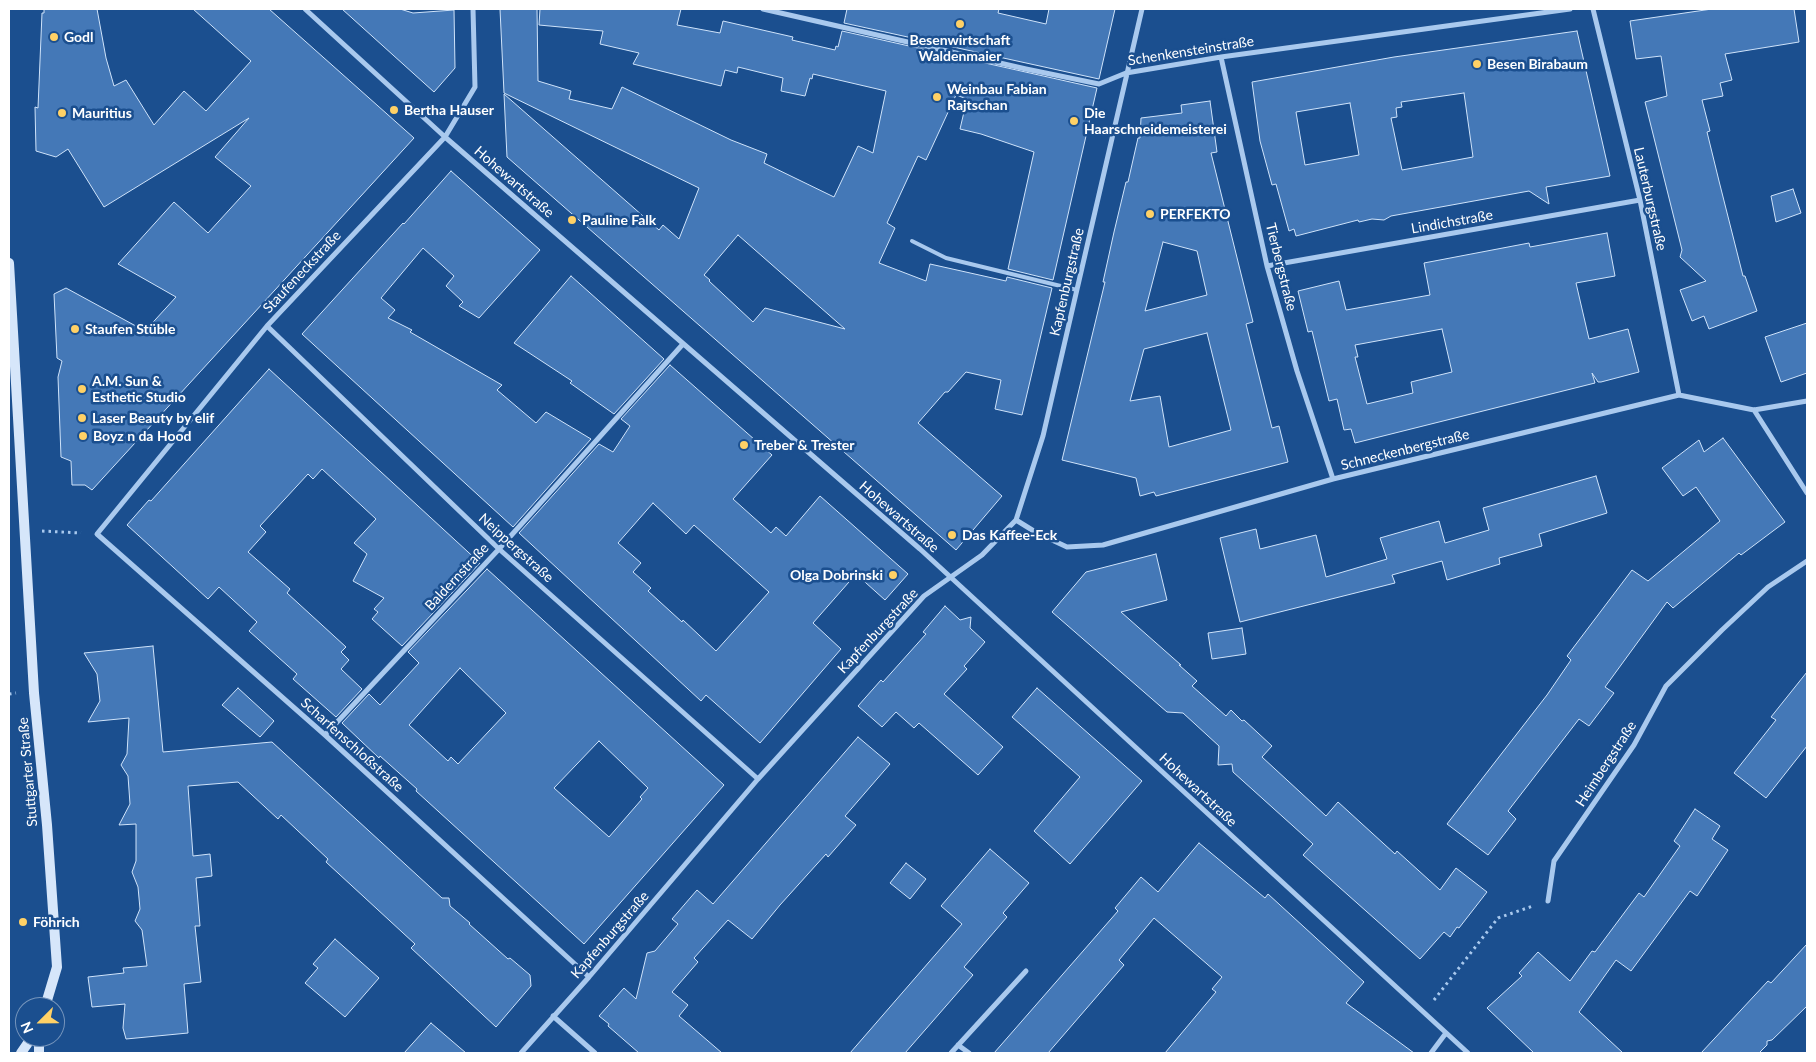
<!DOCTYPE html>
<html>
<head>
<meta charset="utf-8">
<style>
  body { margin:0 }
  #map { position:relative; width:1816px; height:1062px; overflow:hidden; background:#1b4f8f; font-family:Lato,sans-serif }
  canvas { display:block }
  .frame { position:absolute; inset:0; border:10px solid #fff; pointer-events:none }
  .north { position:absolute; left:15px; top:997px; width:50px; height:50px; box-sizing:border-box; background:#1b4f8f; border:1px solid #7695bc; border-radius:50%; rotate:247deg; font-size:14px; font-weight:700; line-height:20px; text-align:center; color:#fff }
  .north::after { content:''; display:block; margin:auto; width:18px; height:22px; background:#ffd166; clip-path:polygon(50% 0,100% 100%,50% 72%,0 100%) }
</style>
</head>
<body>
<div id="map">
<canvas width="1816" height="1062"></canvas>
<div class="frame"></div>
<div class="north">N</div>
</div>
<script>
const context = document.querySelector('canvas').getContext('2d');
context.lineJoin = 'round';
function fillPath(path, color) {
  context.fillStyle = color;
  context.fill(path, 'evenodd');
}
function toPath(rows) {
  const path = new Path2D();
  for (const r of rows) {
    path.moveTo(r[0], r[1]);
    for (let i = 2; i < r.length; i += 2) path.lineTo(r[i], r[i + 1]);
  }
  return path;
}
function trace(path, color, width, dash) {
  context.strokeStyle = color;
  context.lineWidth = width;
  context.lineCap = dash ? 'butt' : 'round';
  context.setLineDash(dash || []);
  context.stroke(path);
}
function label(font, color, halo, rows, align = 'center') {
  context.font = font + ' Lato,sans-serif';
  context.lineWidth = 5;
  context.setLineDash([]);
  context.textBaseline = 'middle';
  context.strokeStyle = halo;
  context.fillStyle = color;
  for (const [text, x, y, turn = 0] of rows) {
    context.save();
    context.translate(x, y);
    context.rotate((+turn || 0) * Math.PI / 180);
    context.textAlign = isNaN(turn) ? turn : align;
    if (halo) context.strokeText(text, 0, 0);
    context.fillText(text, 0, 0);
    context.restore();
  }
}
const building = toPath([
  [44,9,97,9,106,58,114,86,126,80,154,125,184,91,206,111,251,61,193,9,269,9,414,138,92,490,85,485,72,485,71,461,61,457,58,377,62,361,57,358,54,294,66,288,145,331,176,297,118,264,174,202,208,233,251,186,215,157,249,118,104,207,68,149,56,157,36,151,35,107,38,108,42,13,44,13,44,9],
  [342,9,400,9,413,13,454,10,455,68,434,92,342,9],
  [500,9,537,9,538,81,571,91,569,99,612,109,622,87,731,140,767,154,764,163,834,197,858,146,873,153,886,91,813,74,812,79,810,78,805,96,781,91,783,78,738,67,737,73,725,70,721,86,633,64,639,53,600,44,603,31,539,25,540,9,681,9,677,25,720,33,723,21,793,37,792,40,835,50,836,46,838,47,842,31,1097,88,1053,280,1008,269,1034,152,981,134,960,129,967,99,956,95,926,160,918,156,887,223,895,228,879,263,926,281,930,264,1006,281,1007,277,1052,288,1022,415,995,409,1001,380,966,372,948,392,945,392,918,423,1002,496,956,550,507,157,504,94,659,230,663,225,679,239,699,188,504,93,500,9],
  [738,235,845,329,765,308,753,322,709,281,710,280,704,275,738,235],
  [847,9,999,9,998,13,1046,24,1049,9,1115,9,1099,79,844,23,847,9],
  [1712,9,1794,9,1799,42,1725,54,1732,80,1720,83,1723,96,1702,100,1710,131,1707,132,1719,181,1743,276,1745,276,1757,311,1709,329,1704,316,1692,321,1680,290,1706,281,1680,257,1682,250,1645,102,1667,96,1661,56,1636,59,1630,21,1712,9],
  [1577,31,1610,176,1546,187,1549,204,1529,191,1391,216,1384,220,1372,219,1359,222,1358,220,1296,236,1294,229,1289,231,1276,184,1272,185,1260,141,1252,82,1394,57,1577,31],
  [1464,93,1473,157,1402,170,1391,118,1397,117,1396,108,1402,107,1401,102,1464,93],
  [1350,103,1359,155,1305,165,1296,112,1350,103],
  [1210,101,1217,152,1211,153,1253,322,1246,324,1272,428,1279,426,1288,462,1156,496,1154,492,1140,496,1136,478,1062,460,1105,282,1103,282,1114,232,1126,182,1128,182,1138,138,1140,138,1141,118,1182,113,1181,105,1210,101],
  [1163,242,1197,251,1207,295,1145,311,1163,242],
  [1207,333,1231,430,1169,447,1160,396,1130,401,1144,349,1207,333],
  [451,171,540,250,479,318,459,306,463,302,446,286,454,276,423,248,381,298,395,310,388,318,412,330,410,332,502,385,497,390,536,423,546,412,591,439,513,527,302,334,403,223,404,224,451,171],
  [1793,189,1801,213,1776,222,1771,196,1793,189],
  [1607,233,1615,276,1576,283,1589,339,1628,329,1639,372,1601,382,1598,382,1592,373,1595,383,1355,443,1351,429,1344,430,1337,399,1329,401,1312,331,1308,332,1298,291,1339,281,1346,310,1430,295,1424,263,1529,243,1530,247,1607,233],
  [1442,329,1452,372,1411,382,1413,393,1367,404,1355,357,1358,357,1355,345,1442,329],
  [571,276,664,359,614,414,570,383,572,381,514,343,571,276],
  [1807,323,1807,373,1781,382,1765,337,1807,323],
  [670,365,772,455,733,499,771,533,776,527,786,536,820,496,908,574,885,600,856,574,813,623,841,649,760,743,706,695,701,701,519,533,599,444,613,452,630,426,621,419,670,365],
  [653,503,686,534,694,525,769,592,716,651,683,620,682,622,648,591,651,588,633,572,641,563,618,543,653,503],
  [269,369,480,563,402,646,372,619,378,612,374,609,384,598,353,581,367,554,354,543,376,519,322,469,313,479,308,474,260,526,266,532,248,552,290,589,287,593,346,647,341,652,349,660,341,669,362,689,336,717,293,679,297,674,249,631,257,622,219,587,208,599,127,525,149,500,151,501,269,369],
  [1723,438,1785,522,1741,555,1739,553,1673,608,1667,602,1605,687,1614,693,1589,726,1579,719,1508,811,1516,819,1488,855,1447,824,1547,695,1571,660,1567,656,1632,570,1648,581,1720,521,1696,487,1683,496,1662,468,1699,440,1704,452,1723,438],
  [1596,476,1607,513,1539,534,1542,546,1499,558,1500,564,1447,580,1442,561,1392,575,1395,583,1240,622,1220,538,1256,529,1260,549,1316,535,1326,577,1387,559,1380,538,1439,521,1445,543,1489,530,1483,508,1596,476],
  [1156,554,1167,600,1121,612,1181,665,1179,665,1197,681,1192,686,1226,716,1231,710,1242,721,1244,720,1272,746,1262,757,1326,816,1338,802,1395,854,1397,851,1440,890,1456,868,1487,892,1459,928,1457,927,1450,937,1444,932,1420,959,1303,855,1313,844,1233,772,1232,764,1218,765,1219,746,1183,713,1167,712,1052,612,1086,572,1156,554],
  [487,569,724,785,584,944,416,791,417,789,380,756,379,758,342,723,369,694,380,705,419,663,408,652,487,569],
  [460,668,506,713,458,764,451,757,448,761,409,725,460,668],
  [599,741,648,788,640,797,642,799,609,837,554,788,599,741],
  [945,606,960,620,971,617,970,628,985,642,964,666,967,669,944,694,1003,747,978,775,919,723,914,728,896,712,882,727,858,706,881,680,883,682,926,634,923,632,945,606],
  [1242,628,1246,654,1212,659,1208,633,1242,628],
  [153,646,163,752,272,742,442,898,449,898,450,906,470,923,469,924,508,959,510,958,530,975,531,986,496,1027,411,948,415,944,326,862,328,859,281,815,278,819,238,782,188,786,193,856,210,854,212,876,196,878,200,926,195,926,201,982,184,984,188,1033,126,1039,123,1028,125,1004,92,1007,88,977,124,973,123,968,147,966,142,930,135,921,140,909,138,887,132,872,136,861,136,824,119,825,130,804,128,776,121,765,127,754,129,718,88,722,100,701,97,674,84,653,153,646],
  [1807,672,1807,746,1766,798,1734,773,1776,720,1771,717,1807,672],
  [238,688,274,721,260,737,222,705,238,688],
  [1037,688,1142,781,1070,864,1034,831,1080,777,1012,717,1037,688],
  [858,737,890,764,845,816,856,825,828,857,826,854,780,905,752,939,728,920,694,958,698,962,672,992,688,1005,679,1016,722,1053,639,1053,608,1026,609,1024,599,1016,624,988,636,999,647,953,655,951,678,924,672,919,697,890,713,904,858,737],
  [1695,809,1720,826,1712,839,1728,850,1697,896,1690,891,1631,971,1616,960,1579,1012,1623,1053,1534,1053,1487,1008,1522,976,1519,973,1538,952,1570,981,1592,951,1595,952,1639,893,1644,897,1680,846,1674,841,1695,809],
  [1199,843,1265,898,1268,894,1364,982,1346,1003,1414,1053,1165,1053,1216,992,1212,989,1222,977,1154,918,1119,960,1124,965,1048,1053,994,1053,1118,911,1115,908,1141,877,1158,892,1199,843],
  [990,849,1029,883,1003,913,1007,917,964,967,973,975,905,1053,850,1053,962,924,941,906,990,849],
  [906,863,926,879,910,899,890,883,906,863],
  [335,939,379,978,345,1017,305,983,318,968,313,964,335,939],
  [1807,944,1807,1006,1772,1040,1767,1041,1767,1045,1759,1053,1701,1053,1768,981,1771,983,1807,944],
  [431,1023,466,1053,404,1053,431,1023]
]);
fillPath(building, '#4478b7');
trace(building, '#cfe3fa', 1);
trace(toPath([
  [42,531,81,533],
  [9,694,16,693],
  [1434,1000,1498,918,1533,906]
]), '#a9c9ee', 3, [2.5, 4]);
trace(toPath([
  [912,241,946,258,1077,290]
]), '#a9c9ee', 4);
trace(toPath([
  [305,9,445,137,920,549,1468,1053],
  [473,9,475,87,445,137,267,326,97,534,325,735,589,977],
  [763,9,1026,69,1099,84,1126,73,1221,57,1570,9],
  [1593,9,1640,200,1679,395],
  [1221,57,1267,266,1297,371,1333,479],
  [1267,266,1640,200],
  [267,326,499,549,758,779],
  [1754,410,1807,493],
  [1016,520,1037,533,1067,547,1103,545,1333,479,1679,395,1754,410,1807,401],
  [325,735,499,549,683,344],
  [1548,901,1554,861,1634,745,1666,686,1722,630,1768,587,1807,561],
  [553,1016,595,1053],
  [958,1045,969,1053],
  [521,1053,589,977,758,779,924,596,982,555,1016,520,1043,436,1142,9],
  [951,1053,1026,971],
  [1431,1053,1446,1033]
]), '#a9c9ee', 5);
trace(toPath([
  [9,263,34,693,47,825,57,967,45,1007],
  [39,1037,39,1053],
  [21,1053,32,1037]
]), '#d6e6fa', 10);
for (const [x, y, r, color] of [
  [960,24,5,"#ffd166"],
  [54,37,5,"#ffd166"],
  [1477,64,5,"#ffd166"],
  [937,97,5,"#ffd166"],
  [394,110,5,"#ffd166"],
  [62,113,5,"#ffd166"],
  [1074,121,5,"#ffd166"],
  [1150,214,5,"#ffd166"],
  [572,220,5,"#ffd166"],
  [75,329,5,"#ffd166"],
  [82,389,5,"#ffd166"],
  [82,418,5,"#ffd166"],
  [83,436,5,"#ffd166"],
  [744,445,5,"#ffd166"],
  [952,535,5,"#ffd166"],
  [893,575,5,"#ffd166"],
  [23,922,5,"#ffd166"]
]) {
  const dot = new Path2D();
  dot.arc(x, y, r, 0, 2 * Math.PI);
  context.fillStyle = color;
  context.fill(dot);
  trace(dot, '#1b4f8f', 2);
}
label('bold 14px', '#fff', '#1b4f8f', [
  ["Godl",64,37],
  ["Besenwirtschaft",960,40,"center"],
  ["Waldenmaier",960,56,"center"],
  ["Besen Birabaum",1487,64],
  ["Weinbau Fabian",947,89],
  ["Rajtschan",947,105],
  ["Bertha Hauser",404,110],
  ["Mauritius",72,113],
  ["Die",1084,113],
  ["Haarschneidemeisterei",1084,129],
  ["PERFEKTO",1160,214],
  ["Pauline Falk",582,220],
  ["Staufen Stüble",85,329],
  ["A.M. Sun &",92,381],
  ["Esthetic Studio",92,397],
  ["Laser Beauty by elif",92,418],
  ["Boyz n da Hood",93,436],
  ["Treber & Trester",754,445],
  ["Das Kaffee-Eck",962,535],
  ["Olga Dobrinski",883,575,"right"],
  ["Föhrich",33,922]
], 'left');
label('14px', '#fff', '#1b4f8f', [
  ["Schenkensteinstraße",1191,51,-9],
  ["Hohewartstraße",514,182,41],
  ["Lauterburgstraße",1650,199,77],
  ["Lindichstraße",1452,222,-10],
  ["Tierbergstraße",1281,267,76],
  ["Staufeneckstraße",302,272,-47],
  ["Kapfenburgstraße",1067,282,-77],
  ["Schneckenbergstraße",1405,450,-14],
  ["Hohewartstraße",899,517,41],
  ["Neippergstraße",516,548,42],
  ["Baldernstraße",457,577,-47],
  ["Kapfenburgstraße",878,631,-47],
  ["Scharfenschloßstraße",352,745,42],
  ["Heimbergstraße",1606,764,-57],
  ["Stuttgarter Straße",28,772,-95],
  ["Hohewartstraße",1198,790,43],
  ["Kapfenburgstraße",610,935,-49]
]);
</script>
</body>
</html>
